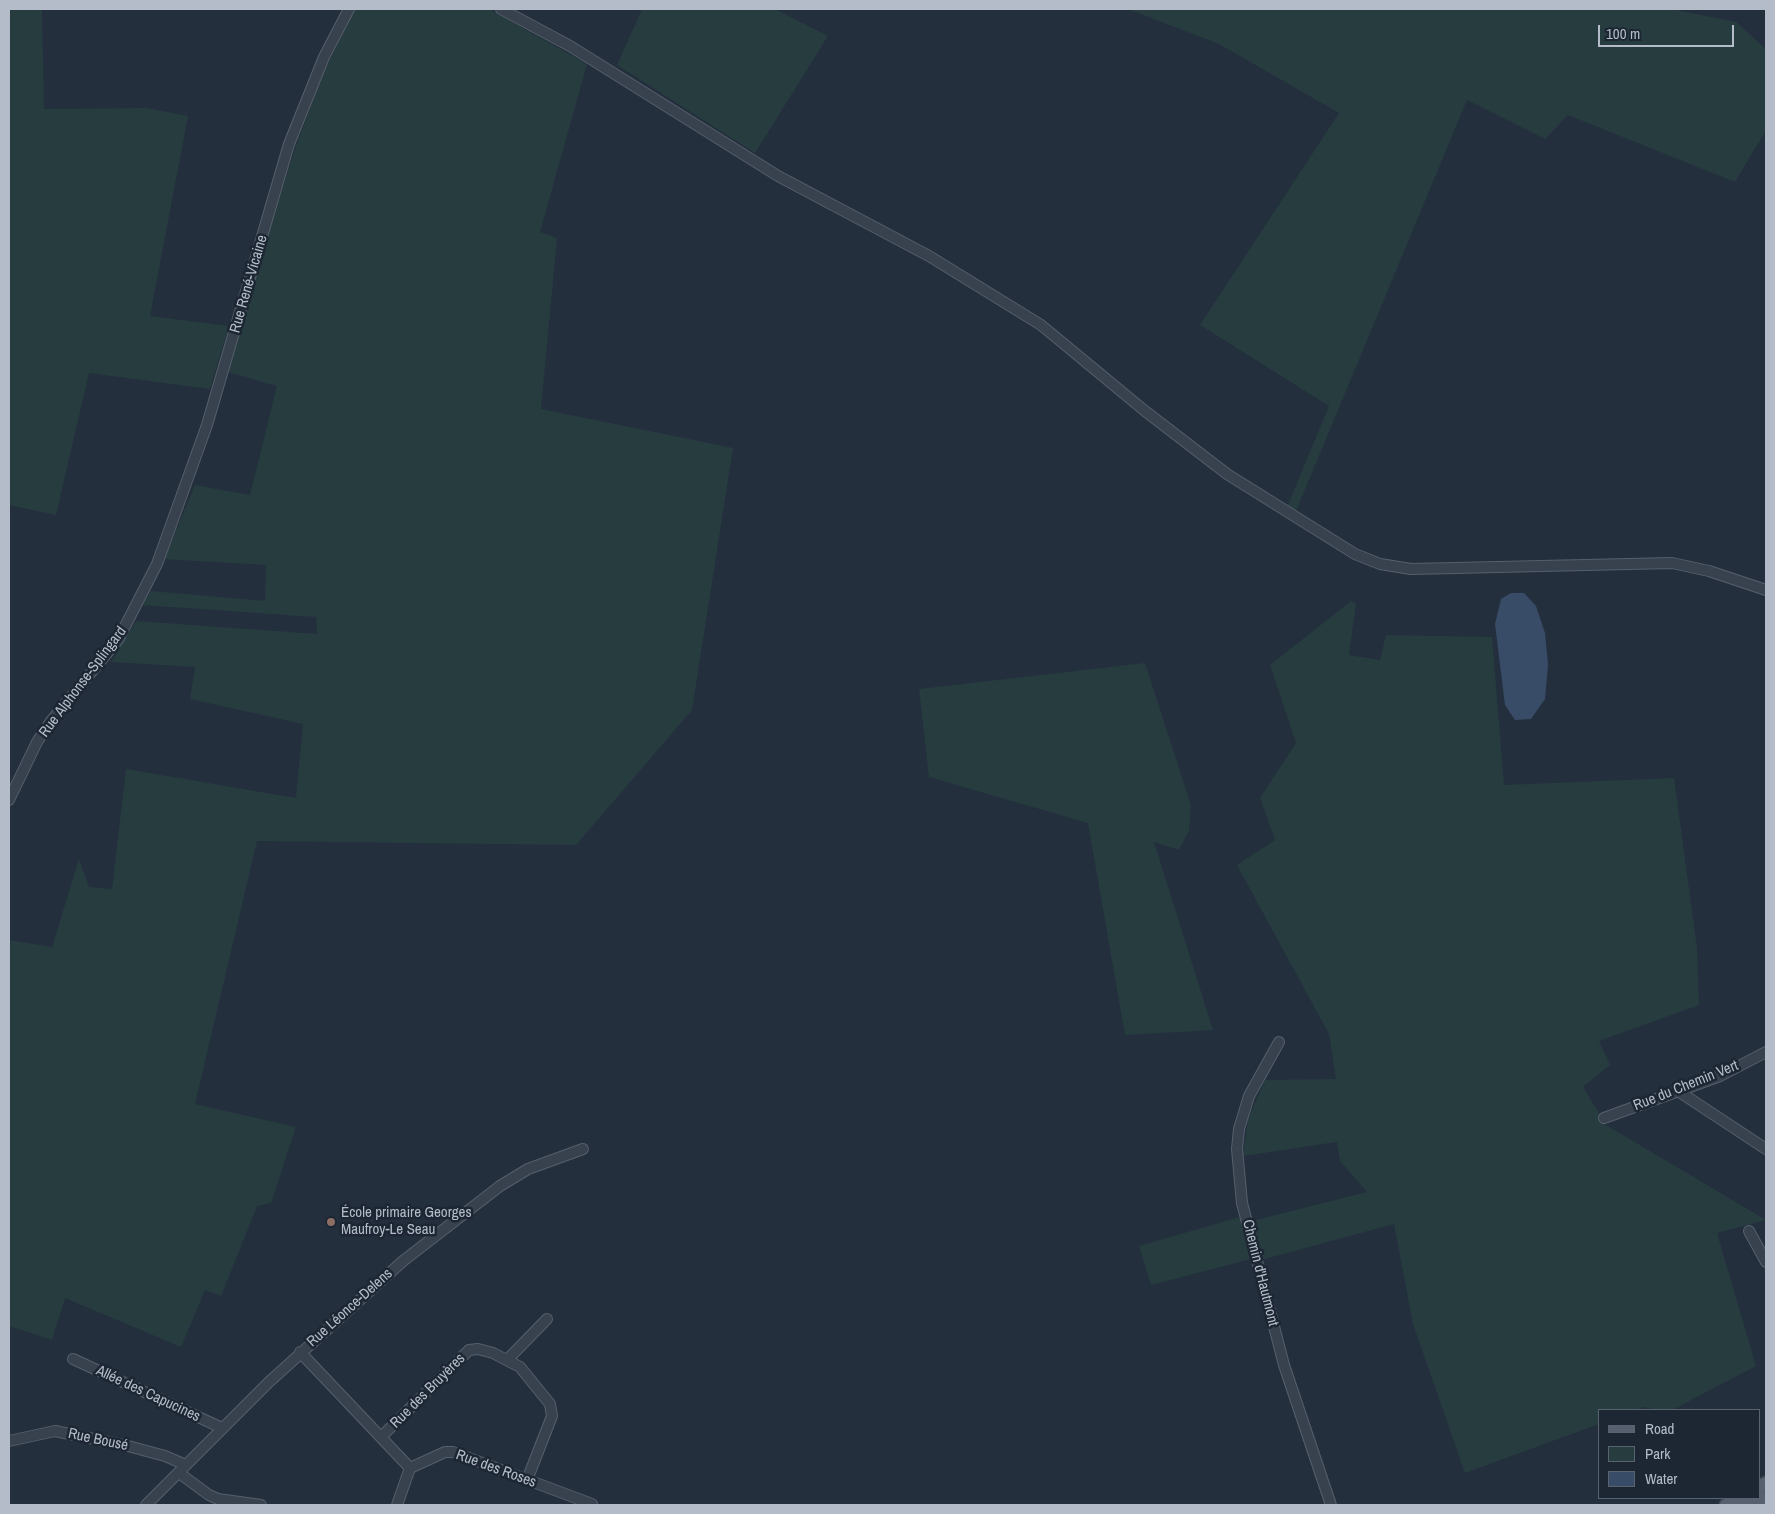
<!DOCTYPE html>
<html>
<head>
<meta charset="utf-8">
<style>
  body { margin:0 }
  #map { position:relative; width:1775px; height:1514px; overflow:hidden; background:#242f3e; font-family:"Archivo Narrow",sans-serif }
  canvas { display:block }
  .frame { position:absolute; inset:0; border:10px solid #b4bcc9; pointer-events:none }
  .legend { position:absolute; left:1598px; top:1409px; width:162px; height:90px; box-sizing:border-box; background:#1d2633; border:1px solid #59626f; margin:0; padding:6px 9px; list-style:none; font-size:15px; color:#b4bcc9 }
  .legend li { display:flex; align-items:center; gap:10px; height:25px }
  .legend b { width:25px; border:1px solid #59626f }
  .scale { position:absolute; left:1598px; top:25px; width:136px; height:22px; box-sizing:border-box; border:2px solid #b4bcc9; border-top:0; padding-left:6px; font-size:15px; line-height:18px; white-space:nowrap; color:#b4bcc9; -webkit-text-stroke:4px #1d2633; paint-order:stroke }
</style>
</head>
<body>
<div id="map">
<canvas width="1775" height="1514"></canvas>
<div class="frame"></div>
<ul class="legend">
<li><b style="height:6px;background:#56606e"></b>Road</li>
<li><b style="height:14px;background:#263c3f"></b>Park</li>
<li><b style="height:14px;background:#394c67"></b>Water</li>
</ul>
<div class="scale">100 m</div>
</div>
<script>
const context = document.querySelector('canvas').getContext('2d');
context.lineJoin = 'round';
function fillPath(path, color) {
  context.fillStyle = color;
  context.fill(path, 'evenodd');
}
function toPath(rows) {
  const path = new Path2D();
  for (const r of rows) {
    path.moveTo(r[0], r[1]);
    for (let i = 2; i < r.length; i += 2) path.lineTo(r[i], r[i + 1]);
  }
  return path;
}
function trace(path, color, width, dash) {
  context.strokeStyle = color;
  context.lineWidth = width;
  context.lineCap = dash ? 'butt' : 'round';
  context.setLineDash(dash || []);
  context.stroke(path);
}
function label(font, color, halo, rows, align = 'center') {
  context.font = font + ' "Archivo Narrow",sans-serif';
  context.lineWidth = 5;
  context.setLineDash([]);
  context.textBaseline = 'middle';
  context.strokeStyle = halo;
  context.fillStyle = color;
  for (const [text, x, y, turn = 0] of rows) {
    context.save();
    context.translate(x, y);
    context.rotate((+turn || 0) * Math.PI / 180);
    context.textAlign = isNaN(turn) ? turn : align;
    if (halo) context.strokeText(text, 0, 0);
    context.fillText(text, 0, 0);
    context.restore();
  }
}
fillPath(toPath([
  [9,9,42,9,44,109,147,108,188,116,150,316,229,326,210,389,89,373,56,515,9,505],
  [355,9,489,9,587,64,540,232,557,238,541,409,733,448,692,710,576,845,257,841,195,1104,296,1127,271,1203,257,1206,221,1296,205,1290,181,1347,65,1298,52,1340,9,1326,9,940,52,947,79,859,89,887,112,889,126,769,296,798,303,724,190,699,195,667,111,662,136,621,317,634,316,617,142,605,151,591,265,601,266,565,164,559,195,485,250,495,277,386,228,372,276,207,296,146,323,74],
  [642,9,775,9,828,36,755,153,617,65],
  [1128,9,1671,9,1736,22,1766,49,1766,130,1735,182,1568,115,1545,139,1467,100,1296,511,1287,507,1329,406,1200,325,1339,113,1219,44],
  [1351,601,1356,603,1349,655,1380,660,1386,635,1492,637,1504,785,1674,778,1697,948,1699,1005,1599,1041,1610,1065,1583,1087,1606,1125,1766,1220,1717,1233,1756,1366,1672,1410,1654,1410,1645,1407,1635,1410,1599,1410,1599,1424,1465,1473,1413,1324,1394,1224,1261,1260,1252,1221,1367,1192,1340,1161,1337,1142,1243,1156,1248,1119,1265,1080,1336,1079,1329,1034,1237,865,1275,840,1260,798,1296,743,1270,665],
  [1145,663,1191,805,1189,831,1179,850,1154,842,1213,1030,1125,1035,1088,823,929,777,919,689],
  [1240,1217,1251,1259,1151,1285,1139,1246]
]), '#263c3f');
fillPath(toPath([
  [1511,593,1524,593,1536,606,1545,633,1548,665,1545,699,1531,719,1515,720,1505,705,1495,624,1501,599]
]), '#394c67');
const minor = toPath([
  [501,9,570,46,778,176,929,256,1041,325,1145,411,1227,474,1355,554,1380,564,1411,569,1672,563,1709,571,1766,590],
  [9,800,37,742,51,721,118,640,157,564,207,425,289,144,324,57,349,9],
  [1279,1042,1249,1096,1239,1129,1237,1149,1242,1203,1284,1365,1331,1505],
  [1678,1091,1766,1149],
  [1604,1118,1720,1076,1766,1052],
  [1749,1231,1766,1262],
  [300,1352,410,1468],
  [73,1359,222,1428],
  [508,1359,547,1319],
  [382,1436,469,1350,478,1349,493,1353,520,1367,550,1404,552,1416,527,1480],
  [9,1441,55,1431,128,1446,165,1456,186,1465],
  [410,1468,445,1452,453,1452,592,1504],
  [179,1473,209,1495,218,1499,261,1505],
  [146,1505,269,1382,403,1261,500,1186,528,1169,583,1149],
  [397,1505,410,1468]
]);
const major = toPath([
  [1759,1487,1766,1483],
  [1726,1505,1740,1498],
  [1746,1505,1766,1497]
]);
trace(minor, '#565f6c', 12);
trace(major, '#414a57', 15);
trace(minor, '#38414e', 10);
trace(major, '#56606e', 12);
for (const [x, y, r, color] of [
  [331,1222,5,"#8d6e63"]
]) {
  const dot = new Path2D();
  dot.arc(x, y, r, 0, 2 * Math.PI);
  context.fillStyle = color;
  context.fill(dot);
  trace(dot, '#1d2633', 2);
}
label('15px', '#b4bcc9', '#1d2633', [
  ["Rue René-Vicaine",249,284,-74],
  ["Rue Alphonse-Splingard",83,682,-53],
  ["Rue du Chemin Vert",1686,1086,-22],
  ["Chemin d'Hautmont",1260,1273,76],
  ["Rue Léonce-Delens",350,1308,-42],
  ["Rue des Bruyères",428,1391,-45],
  ["Allée des Capucines",148,1394,25],
  ["Rue Bousé",98,1440,12],
  ["Rue des Roses",496,1469,20]
]);
label('15px', '#b4bcc9', '#1d2633', [
  ["École primaire Georges",341,1213],
  ["Maufroy-Le Seau",341,1230]
], 'left');
</script>
</body>
</html>
